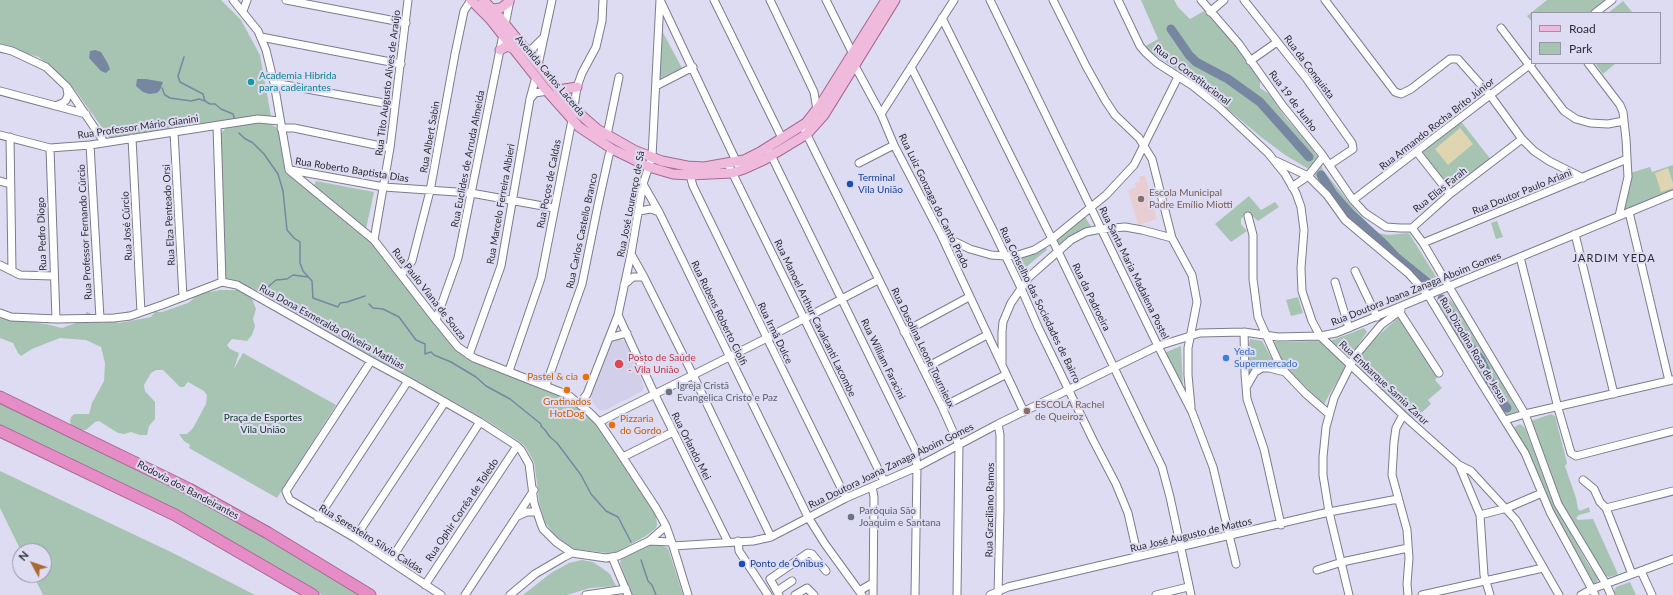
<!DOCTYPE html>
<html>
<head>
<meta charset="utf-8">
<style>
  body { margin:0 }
  #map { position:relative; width:1673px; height:595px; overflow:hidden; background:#dedcf2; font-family:Lato,sans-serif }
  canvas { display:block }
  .legend { position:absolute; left:1531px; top:12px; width:130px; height:52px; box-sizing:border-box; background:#dedcf2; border:1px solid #9796a6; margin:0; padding:5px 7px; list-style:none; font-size:12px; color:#2d2c34 }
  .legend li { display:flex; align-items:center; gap:8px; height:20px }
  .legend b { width:20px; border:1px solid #9796a6 }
  .north { position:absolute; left:12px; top:543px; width:40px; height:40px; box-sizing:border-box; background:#dedcf2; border:1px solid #9796a6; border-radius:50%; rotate:310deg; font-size:11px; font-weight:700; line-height:16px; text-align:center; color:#2d2c34 }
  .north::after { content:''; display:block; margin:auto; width:14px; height:18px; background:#a96931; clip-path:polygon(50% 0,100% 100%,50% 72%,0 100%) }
</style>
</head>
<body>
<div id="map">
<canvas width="1673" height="595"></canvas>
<ul class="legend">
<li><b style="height:5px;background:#f0badd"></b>Road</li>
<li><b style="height:11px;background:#a7c4b3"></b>Park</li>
</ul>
<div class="north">N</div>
</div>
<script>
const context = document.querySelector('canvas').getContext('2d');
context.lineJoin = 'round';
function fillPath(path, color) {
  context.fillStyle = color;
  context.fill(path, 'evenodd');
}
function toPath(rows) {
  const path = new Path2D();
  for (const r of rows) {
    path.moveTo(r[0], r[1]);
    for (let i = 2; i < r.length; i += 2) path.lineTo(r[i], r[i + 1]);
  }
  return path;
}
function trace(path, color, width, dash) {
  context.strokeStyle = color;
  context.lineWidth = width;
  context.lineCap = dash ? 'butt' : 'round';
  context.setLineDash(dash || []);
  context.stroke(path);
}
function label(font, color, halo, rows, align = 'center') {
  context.font = font + ' Lato,sans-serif';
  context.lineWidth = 4;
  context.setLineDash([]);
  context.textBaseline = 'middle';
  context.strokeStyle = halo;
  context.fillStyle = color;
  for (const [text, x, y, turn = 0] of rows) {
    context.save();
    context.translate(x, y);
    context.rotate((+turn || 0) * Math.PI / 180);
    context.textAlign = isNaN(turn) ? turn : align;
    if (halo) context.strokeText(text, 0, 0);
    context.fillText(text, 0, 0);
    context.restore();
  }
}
fillPath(toPath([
  [620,338,626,342,644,387,641,392,605,410,599,410,590,399,590,397,611,343,612,341]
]), '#d2cfea');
fillPath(toPath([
  [1145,175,1157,219,1138,225,1128,190,1136,187,1135,183,1140,181,1139,177]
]), '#e8ced3');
fillPath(toPath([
  [0,0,221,0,241,20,260,55,271,116,111,140,75,90,64,78,49,66,39,57,0,47],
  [1141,0,1174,0,1178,7,1190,19,1204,11,1239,49,1260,79,1260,88,1269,94,1285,117,1311,147,1319,159,1323,170,1357,212,1377,233,1388,235,1408,233,1410,235,1440,283,1437,286,1431,290,1427,290,1349,220,1315,175,1307,168,1285,155,1261,137,1198,84,1144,47,1158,39],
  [1547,0,1613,0,1596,13,1532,13,1532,22,1527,16],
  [1623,1,1633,13,1608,13],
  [660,27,682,68,657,80],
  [1595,63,1616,63,1603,74],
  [1460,120,1492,161,1451,193,1419,152],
  [265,122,274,126,278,129,285,172,371,242,433,322,456,350,472,362,566,398,578,406,596,424,653,509,656,517,657,524,656,528,646,536,617,552,607,553,575,549,565,544,553,533,545,522,539,502,538,490,534,462,525,446,520,442,483,418,410,377,373,357,252,288,251,296,256,309,253,319,255,326,252,335,247,341,232,339,227,345,230,349,239,353,234,369,243,353,336,405,277,498,189,448,190,445,184,441,179,434,187,434,193,428,206,404,207,395,204,391,188,382,184,387,180,387,163,370,156,370,151,373,144,385,145,391,155,402,155,419,149,426,147,435,140,435,131,432,124,434,118,433,99,421,95,422,86,430,78,430,71,426,70,421,71,417,74,414,89,414,92,403,104,381,105,363,101,347,86,340,60,338,32,349,21,356,18,353,13,343,0,338,0,318,46,324,62,328,76,323,87,312,90,313,95,321,102,323,105,322,112,315,130,311,128,314,117,320,116,322,119,323,151,317,155,312,162,312,188,303,193,299,199,288,208,283,211,283,207,289,210,292,220,290,235,290,245,285,239,281,226,278,225,276,221,133,227,127],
  [1673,165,1673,191,1626,209,1624,205,1627,200,1630,173,1650,167,1652,172],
  [316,181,374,192,366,229,314,186],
  [1249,196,1261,210,1275,202,1279,207,1258,221,1250,214,1244,216,1241,219,1241,224,1247,231,1231,242,1215,224],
  [1085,217,1092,228,1078,233,1057,245,1054,239],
  [1497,221,1503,237,1496,239,1491,223],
  [1045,246,1047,250,1033,261,1016,277,1010,262,1035,253],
  [1298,297,1303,313,1291,316,1286,300],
  [1443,297,1448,297,1456,306,1496,372,1517,410,1517,413,1505,417,1437,303,1438,299],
  [1402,314,1441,373,1435,380,1442,388,1428,400,1431,404,1412,422,1351,365,1377,337],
  [1364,328,1367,332,1347,361,1328,342],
  [1250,339,1262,341,1276,366,1264,366,1246,379,1247,355],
  [1317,341,1321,342,1346,366,1324,404,1286,369,1271,342],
  [1181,346,1183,387,1162,354],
  [0,403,98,450,188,495,269,540,358,595,322,595,259,557,178,512,0,426],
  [1551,414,1555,416,1567,463,1565,466,1576,498,1578,509,1580,511,1589,507,1590,512,1579,515,1576,518,1578,520,1593,519,1617,572,1618,574,1616,575,1609,577,1604,575,1562,507,1531,421],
  [1520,424,1525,428,1552,498,1568,528,1589,566,1597,576,1599,579,1595,584,1590,582,1552,514,1513,428],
  [0,471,173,553,255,595,43,595,33,575,44,575,44,551,21,551,0,508],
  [649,544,660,545,668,548,683,595,632,595,620,563,622,558],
  [582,560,593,562,602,568,610,574,616,586,590,588,567,595,523,595,551,573,569,563],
  [1630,582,1636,595,1615,595,1614,591,1616,587]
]), '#a7c4b3');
fillPath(toPath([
  [1460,128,1473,144,1448,165,1435,149],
  [1668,168,1673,183,1673,188,1661,192,1655,173]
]), '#dfd6b1');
fillPath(toPath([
  [95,50,101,52,107,62,110,69,106,73,101,71,89,58,90,51],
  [137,79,146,79,163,82,160,90,157,93,149,94,143,92,136,86]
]), '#7787a2');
trace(toPath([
  [184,57,178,76,180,82,203,94,205,101,210,104,215,104,221,109,233,114,235,120],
  [162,88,163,90],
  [163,91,165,95,170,98,191,101,199,99,205,101],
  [239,133,244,138,253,143,264,154,278,174,283,191,287,230,294,238,300,242,300,263,303,271,312,281,313,298,338,307,340,303,347,302,365,296],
  [262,292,276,280,287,279,293,275,308,277],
  [369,304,373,308,383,309,399,317,416,340,425,344,425,354,431,352,434,355,451,362,476,377,486,386,510,399,541,424,541,426,545,430,550,437,557,443,581,475,591,494,606,511,618,517,631,542],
  [641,560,648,581,652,585,656,595]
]), '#7787a2', 1.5);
trace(toPath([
  [1171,29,1189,55,1196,62,1228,79,1260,102,1309,157],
  [1321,175,1333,194,1349,212,1384,244,1396,257,1433,287],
  [1442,299,1466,341,1481,360,1496,395,1507,408]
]), '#7787a2', 9);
const minor = toPath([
  [233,0,258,31,266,50,274,83,289,170,374,240,436,320,458,347,474,358,568,395,589,412,599,422,620,453,656,508,666,526,673,546,688,595],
  [286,0,406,23],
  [714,0,782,138],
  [770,0,814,92,817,110],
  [826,0,853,54,855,66,881,114,894,145,941,235,1024,412],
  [990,0,1158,346,1192,412,1213,467,1236,564],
  [1053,0,1086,66,1105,100,1115,115,1139,138,1152,159,1172,238,1192,275,1197,302,1188,348,1188,375,1191,407],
  [1118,0,1140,46,1146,53,1157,63,1193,86,1219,107,1268,153,1285,174,1296,193,1301,207,1304,230,1301,268,1302,291,1312,321,1320,336,1403,415,1459,465,1480,515,1484,575,1490,595],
  [1201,0,1239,44,1283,106,1321,153,1353,200,1365,213,1386,227,1400,228,1412,228,1450,194,1522,139],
  [1244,0,1306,78,1352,143,1353,149,1329,165],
  [1325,0,1395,92,1401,94,1411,89,1450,59,1458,59,1490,95,1522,139,1534,151,1549,161,1583,178],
  [661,2,738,165],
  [243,11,247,0],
  [1210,12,1224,0],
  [1595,13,1612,0],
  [942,18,1052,239,1162,467,1170,497,1191,595],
  [1501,28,1564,111,1576,119,1590,123,1608,124,1624,121],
  [261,37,401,64],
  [0,48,12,51,46,67,67,87,104,142],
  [526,49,531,50,542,39],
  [1250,61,1277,42],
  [1588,63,1620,105,1623,112,1626,139,1628,177,1619,216],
  [538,65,552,0],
  [911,67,994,232,1021,288,1038,327,1093,440,1116,484,1128,513,1138,557],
  [274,83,395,105],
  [656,86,693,67],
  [0,91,86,114],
  [530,99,535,93,547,91],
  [55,106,63,103,66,100,68,95,67,89],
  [881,114,954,0],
  [217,126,222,282],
  [281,128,294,128,390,148],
  [805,131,942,407,959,445,957,595],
  [174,132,183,297],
  [0,135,50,148,90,145,258,119,280,121],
  [607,135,619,77],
  [10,137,12,271],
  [132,138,141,312],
  [90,145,100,318],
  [50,148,56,319],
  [769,151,915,449,917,467,915,595],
  [1417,152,1450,194],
  [1276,161,1308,176,1327,195,1345,220,1408,273,1428,295,1480,381,1525,453,1550,512,1595,595],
  [859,163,894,145],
  [728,164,884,481],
  [291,170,384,187,471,193,554,208],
  [690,175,693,186,767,338,846,498],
  [0,181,10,184],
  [643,184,659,212,808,517,825,544,862,595],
  [1292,187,1308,176,1323,157],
  [1353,200,1532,63],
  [639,211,651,209,659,212],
  [1629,212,1669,381],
  [1248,216,1253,235,1253,279,1258,317,1277,359,1285,372,1305,393,1329,414],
  [1412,228,1423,243,1525,414,1558,504,1606,584,1611,595],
  [1575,234,1614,394],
  [941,235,970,249,991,255,1005,256,1018,255,1034,250,1052,239,1106,195,1134,165,1178,77],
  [374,240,390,148,408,0],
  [1423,243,1627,159],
  [631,254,644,277,693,375,771,537],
  [1520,257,1558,408,1571,453,1576,456,1673,431],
  [0,265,20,275,54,276],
  [1355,271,1377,317],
  [401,274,407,268,412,261,430,191,455,54,464,11,471,0],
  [1335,282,1349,328],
  [624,285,633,277,644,277],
  [1397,308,1439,373],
  [0,313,11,317,56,319,114,318,130,316,162,305,222,282,237,285,371,361,408,381,480,422,517,446,521,450,529,464,534,503,541,524,543,529,556,542,572,553],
  [618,315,654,393,728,542],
  [436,320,458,258,510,0],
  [904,332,969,297],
  [1244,332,1245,374,1247,399,1264,449,1281,525],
  [609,338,627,333],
  [469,355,501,266,530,99,536,77],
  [371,361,286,491,287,494,290,500,355,538,441,595],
  [1002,363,1002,332,1003,322,1011,303,1029,277,1071,240,1086,232,1101,229,1125,227,1142,230,1172,238],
  [923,369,987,335],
  [509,371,541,278,572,120,577,87,582,73,596,47,602,21,603,0],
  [546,385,582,284,598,205,609,155,612,149],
  [1247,386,1255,372,1262,368,1269,368,1285,372],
  [580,403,587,394,618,315,631,254,643,184,652,157,660,0],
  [942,407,1005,375],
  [1403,415,1396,428,1394,442,1392,475,1407,530,1409,558,1407,584,1408,595],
  [1505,420,1525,414,1673,380],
  [599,422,767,338,878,280],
  [623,457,673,432],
  [1459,465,1471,471,1516,520,1559,595],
  [1583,480,1594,489,1600,502,1606,508,1632,574],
  [872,487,874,497,873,595],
  [1606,508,1673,491],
  [1480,515,1507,508,1542,493],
  [518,516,527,512,537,512],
  [318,518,408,381],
  [355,538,445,402],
  [649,541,671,542],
  [738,541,739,551,768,595],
  [673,546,753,541,771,537,846,498,917,467,998,424,1158,346,1200,333,1244,332,1278,337,1320,336,1336,333,1673,194],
  [612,557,628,595],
  [390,561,480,422],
  [1317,570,1342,562,1408,548],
  [1641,571,1652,595],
  [425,585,517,446],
  [777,591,792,581],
  [859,591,873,583],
  [465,595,534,490],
  [510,595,535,574,564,557,572,553,606,558,618,556,649,541,666,526],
  [586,595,626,589],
  [779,595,770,579,808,553,812,554,826,571],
  [795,595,807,588,814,595],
  [990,595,1008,587,1329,512,1398,499],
  [998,595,1000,510,1000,435,998,424],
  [1156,595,1188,587],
  [1349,595,1329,512,1323,475,1323,457,1326,427,1334,398,1355,356,1381,325,1401,310],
  [1422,595,1543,568],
  [1581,595,1592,589,1673,559]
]);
const major = toPath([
  [471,0,490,19,547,91,579,127,612,149,649,167,673,174,690,175,732,173,744,169,764,160,807,134,824,115,895,0],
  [483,0,496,13,573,108,597,129,634,150,662,161,687,166,704,167,744,160,760,152,806,123,821,104,886,0],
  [492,9,501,8,509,2],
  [500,50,507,46,512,48],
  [558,90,577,87]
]);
const highway = toPath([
  [0,397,189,489,268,533,370,595],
  [0,431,175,515,313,595]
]);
trace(minor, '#7d7b8e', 9);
trace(major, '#a56a93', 11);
trace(highway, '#a56a93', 13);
trace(minor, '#fff', 7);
trace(major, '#f0badd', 9);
trace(highway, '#e68cc6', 11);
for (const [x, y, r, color] of [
  [251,82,4,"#0f9aa8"],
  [850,184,4,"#1a4fb4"],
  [1141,199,4,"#8d6e63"],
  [1226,358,4,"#3f7fe0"],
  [619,364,5,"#e0444e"],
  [586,377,4,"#e8710a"],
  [567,390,4,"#e8710a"],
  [669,392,4,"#6b7280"],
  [1027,411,4,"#8d6e63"],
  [612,425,4,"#e8710a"],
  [851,517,4,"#6b7280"],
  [742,564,4,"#1a4fb4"]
]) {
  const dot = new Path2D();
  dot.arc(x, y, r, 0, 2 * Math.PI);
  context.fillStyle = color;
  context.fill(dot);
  trace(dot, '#dedcf2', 1.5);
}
label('10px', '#2d2c34', '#dedcf2', [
  ["Rua da Conquista",1309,67,53],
  ["Rua O Constitucional",1192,75,37],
  ["Avenida Carlos Lacerda",550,76,50],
  ["Rua Tito Augusto Alves de Araújo",388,83,-83],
  ["Rua 19 de Junho",1293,101,53],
  ["Rua Armando Rocha Brito Júnior",1437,124,-38],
  ["Rua Professor Mário Gianini",138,127,-8],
  ["Rua Albert Sabin",430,137,-80],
  ["Rua Euclides de Arruda Almeida",468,159,-79],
  ["Rua Roberto Baptista Dias",352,170,9],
  ["Rua Poços de Caldas",549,184,-79],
  ["Rua Elias Farah",1440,190,-39],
  ["Rua Doutor Paulo Ariani",1522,192,-22],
  ["Rua Luiz Gonzaga do Canto Prado",934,201,64],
  ["Rua Marcelo Ferreira Albieri",501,204,-80],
  ["Rua José Lourenço de Sá",631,204,-79],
  ["Rua Elza Penteado Orsi",169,215,-93],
  ["Rua José Cúrcio",127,226,-93],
  ["Rua Carlos Castello Branco",582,231,-78],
  ["Rua Professor Fernando Cúrcio",85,232,-93],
  ["Rua Pedro Diogo",42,234,-92],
  ["Rua Santa Maria Madalena Postel",1134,273,64],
  ["Rua Doutora Joana Zanaga Aboim Gomes",1416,289,-22],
  ["Rua Paulo Viana de Souza",429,294,52],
  ["Rua da Padroeira",1091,297,64],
  ["Rua Conselho das Sociedades de Bairro",1040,305,64],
  ["Rua Rubens Roberto Ciolfi",719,313,64],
  ["Rua Manoel Arthur Cavalcanti Lacombe",815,318,64],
  ["Rua Dona Esmeralda Oliveira Mathias",332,327,29],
  ["Rua Irmã Dulce",775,333,64],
  ["Rua Dusolina Leone Tournieux",923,348,64],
  ["Rua Dizodina Rosa de Jesus",1473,350,59],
  ["Rua William Faracini",883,359,64],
  ["Rua Embarque Samia Zarur",1384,383,43],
  ["Rua Orlando Mei",691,446,63],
  ["Rua Doutora Joana Zanaga Aboim Gomes",891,466,-26],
  ["Rodovia dos Bandeirantes",188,490,28],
  ["Rua Ophir Corrêa de Toledo",462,510,-56],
  ["Rua Graciliano Ramos",990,510,-89],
  ["Rua José Augusto de Mattos",1191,535,-13],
  ["Rua Seresteiro Sílvio Caldas",371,539,32]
]);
label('10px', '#0d838f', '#dedcf2', [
  ["Academia Hibrida",259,76],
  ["para cadeirantes",259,88]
], 'left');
label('10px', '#164399', '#dedcf2', [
  ["Terminal",858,178],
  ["Vila União",858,190],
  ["Ponto de Ônibus",750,564]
], 'left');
label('10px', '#785e54', '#dedcf2', [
  ["Escola Municipal",1149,193],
  ["Padre Emílio Miotti",1149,205],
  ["ESCOLA Rachel",1035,405],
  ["de Queiroz",1035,417]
], 'left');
label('10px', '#366cbe', '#dedcf2', [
  ["Yeda",1234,352],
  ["Supermercado",1234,364]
], 'left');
label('10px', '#be3a42', '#dedcf2', [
  ["Posto de Saúde",628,358],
  ["- Vila União",628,370]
], 'left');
label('10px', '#c56008', '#dedcf2', [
  ["Pastel & cia",578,377],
  ["Gratinados",567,402,"center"],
  ["HotDog",567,414,"center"],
  ["Pizzaria",620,419,"left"],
  ["do Gordo",620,431,"left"]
], 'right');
label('10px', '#5b616d', '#dedcf2', [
  ["Igreja Cristã",677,386],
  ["Evangelica Cristo e Paz",677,398],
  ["Paróquia São",859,511],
  ["Joaquim e Santana",859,523]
], 'left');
label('10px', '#093521', '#dedcf2', [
  ["Praça de Esportes",263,418],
  ["Vila União",263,430]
]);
context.letterSpacing = '1px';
label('11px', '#2d2c34', '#dedcf2', [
  ["JARDIM YEDA",1614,258]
]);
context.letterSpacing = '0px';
</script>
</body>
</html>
